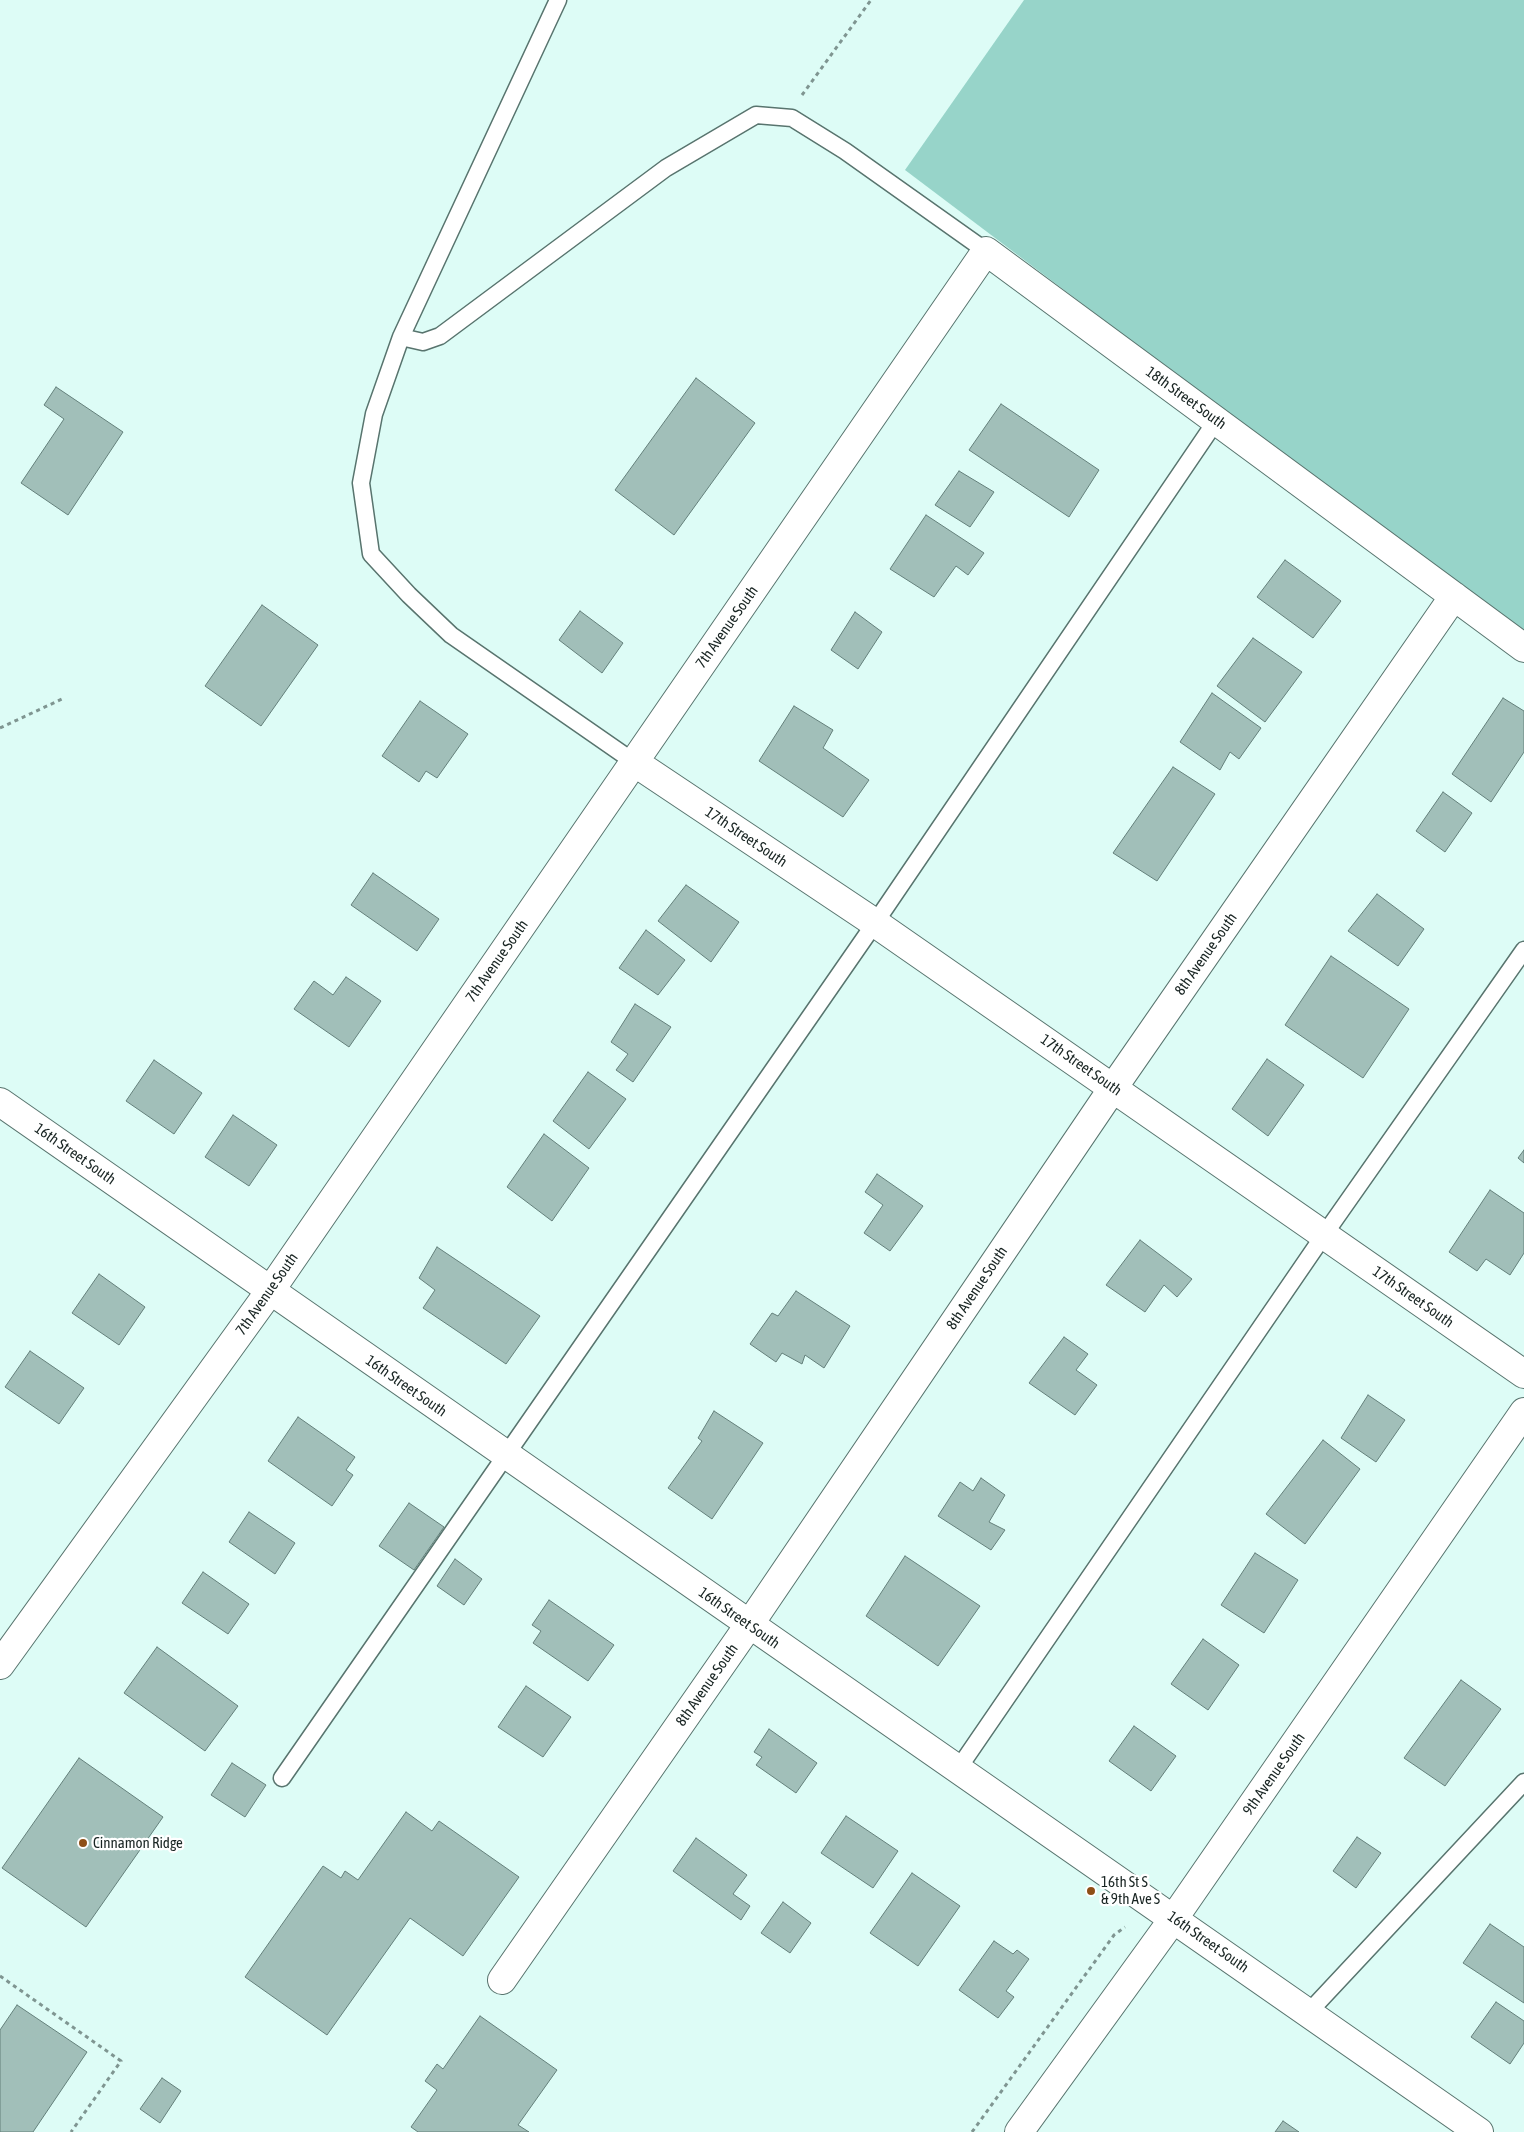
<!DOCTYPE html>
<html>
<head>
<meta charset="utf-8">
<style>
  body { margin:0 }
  canvas { display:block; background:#ddfcf6 }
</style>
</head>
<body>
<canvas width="1524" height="2132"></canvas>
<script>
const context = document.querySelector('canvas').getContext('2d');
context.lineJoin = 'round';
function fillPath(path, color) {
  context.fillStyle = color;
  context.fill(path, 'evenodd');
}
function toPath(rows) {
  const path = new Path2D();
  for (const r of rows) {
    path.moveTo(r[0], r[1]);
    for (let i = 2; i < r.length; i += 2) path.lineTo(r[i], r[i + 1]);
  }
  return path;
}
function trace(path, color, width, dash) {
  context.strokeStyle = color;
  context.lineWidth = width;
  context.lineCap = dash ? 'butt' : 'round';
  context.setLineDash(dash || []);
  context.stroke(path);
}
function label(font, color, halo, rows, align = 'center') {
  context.font = font + ' "Asap Condensed",sans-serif';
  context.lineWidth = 4.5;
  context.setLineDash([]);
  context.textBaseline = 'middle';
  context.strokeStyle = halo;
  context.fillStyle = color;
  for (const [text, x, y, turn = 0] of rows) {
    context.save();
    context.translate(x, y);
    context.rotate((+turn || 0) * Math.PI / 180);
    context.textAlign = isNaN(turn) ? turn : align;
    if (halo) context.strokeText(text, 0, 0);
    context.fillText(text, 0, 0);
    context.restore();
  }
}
fillPath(toPath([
  [1024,0,1524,0,1524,637,905,170]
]), '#97d4c9');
const building = toPath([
  [696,378,755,423,674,535,615,490,696,378],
  [56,387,123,432,68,515,21,483,64,419,44,405,56,387],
  [1001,404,1099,470,1069,517,969,450,1001,404],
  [959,471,994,492,970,527,935,505,959,471],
  [926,515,984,553,968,575,956,566,934,597,890,569,926,515],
  [1285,560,1341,601,1313,638,1257,597,1285,560],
  [262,605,318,645,261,726,205,686,262,605],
  [580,611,623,643,602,673,559,640,580,611],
  [855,612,882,632,858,669,831,650,855,612],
  [1253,638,1302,672,1265,722,1217,686,1253,638],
  [1212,693,1261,728,1239,759,1230,752,1220,770,1180,742,1212,693],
  [1503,698,1524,711,1524,752,1491,802,1452,774,1503,698],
  [420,701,468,734,437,778,426,771,419,782,382,756,420,701],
  [794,706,833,730,823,748,869,780,843,817,759,761,794,706],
  [1173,767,1215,794,1157,881,1113,853,1173,767],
  [1443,792,1472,813,1445,852,1416,831,1443,792],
  [373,873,439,919,417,951,351,905,373,873],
  [686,885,739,922,711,962,658,921,686,885],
  [1377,894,1424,929,1398,966,1348,931,1377,894],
  [646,930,685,960,658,995,619,968,646,930],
  [1331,956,1409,1009,1363,1078,1285,1025,1331,956],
  [346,977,381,1001,349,1047,294,1009,314,981,333,995,346,977],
  [635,1004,671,1027,633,1082,616,1070,628,1054,611,1042,635,1004],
  [1267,1059,1304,1085,1268,1136,1232,1109,1267,1059],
  [154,1060,202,1093,174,1134,126,1101,154,1060],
  [588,1072,626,1099,589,1149,553,1121,588,1072],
  [233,1115,277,1145,249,1186,205,1157,233,1115],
  [544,1134,589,1168,552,1221,507,1187,544,1134],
  [1524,1150,1524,1163,1518,1158,1524,1150],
  [877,1174,923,1206,890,1251,864,1233,883,1205,865,1192,877,1174],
  [1490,1190,1524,1213,1524,1253,1510,1275,1486,1259,1477,1271,1449,1252,1490,1190],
  [1140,1240,1192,1279,1177,1297,1164,1285,1145,1312,1106,1285,1140,1240],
  [437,1247,540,1316,506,1364,423,1308,435,1290,419,1278,437,1247],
  [99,1274,145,1307,119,1345,72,1313,99,1274],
  [796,1291,850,1326,824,1368,805,1355,802,1364,782,1353,776,1362,750,1344,772,1313,778,1316,796,1291],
  [1064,1337,1088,1354,1076,1370,1097,1385,1075,1415,1029,1383,1064,1337],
  [30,1351,84,1388,59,1424,5,1387,30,1351],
  [1368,1395,1405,1420,1376,1462,1341,1438,1368,1395],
  [714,1411,763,1443,712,1519,668,1488,702,1441,698,1438,714,1411],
  [298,1417,355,1457,346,1470,353,1475,332,1506,268,1461,298,1417],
  [1323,1440,1360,1469,1305,1544,1266,1514,1323,1440],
  [981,1478,1005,1495,989,1522,1005,1530,991,1550,938,1516,960,1482,973,1491,981,1478],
  [409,1503,444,1527,414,1570,379,1546,409,1503],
  [249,1512,295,1543,275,1574,229,1542,249,1512],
  [1255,1553,1298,1580,1264,1633,1221,1605,1255,1553],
  [905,1556,980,1606,938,1666,866,1616,905,1556],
  [455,1559,482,1579,464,1605,437,1586,455,1559],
  [203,1572,249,1604,228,1634,182,1603,203,1572],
  [549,1600,614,1645,588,1681,533,1643,541,1631,532,1625,549,1600],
  [1203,1639,1239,1665,1208,1710,1171,1684,1203,1639],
  [157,1647,238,1706,205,1751,124,1693,157,1647],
  [1461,1680,1501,1709,1445,1786,1404,1758,1461,1680],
  [526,1686,571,1717,543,1757,498,1727,526,1686],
  [1134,1726,1176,1756,1151,1791,1109,1761,1134,1726],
  [769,1729,817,1763,796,1793,756,1765,762,1757,754,1752,769,1729],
  [79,1758,163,1817,86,1927,2,1868,79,1758],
  [232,1763,266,1785,245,1817,211,1795,232,1763],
  [406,1812,432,1831,439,1821,519,1877,463,1956,410,1918,327,2035,245,1977,323,1866,341,1878,345,1871,358,1880,406,1812],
  [846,1816,898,1851,873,1888,821,1853,846,1816],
  [1357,1837,1381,1853,1356,1888,1333,1871,1357,1837],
  [696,1838,747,1875,733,1894,750,1906,741,1920,673,1871,696,1838],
  [912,1873,960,1906,918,1966,870,1933,912,1873],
  [783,1902,811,1923,790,1953,761,1933,783,1902],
  [1490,1924,1524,1947,1524,2003,1463,1963,1490,1924],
  [994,1941,1013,1954,1017,1950,1029,1959,1006,1991,1014,1997,998,2018,959,1990,994,1941],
  [1496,2002,1524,2021,1524,2043,1510,2064,1471,2037,1496,2002],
  [17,2005,87,2052,33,2132,0,2132,0,2030,17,2005],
  [480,2016,557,2070,518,2125,529,2132,418,2132,411,2127,437,2090,425,2081,437,2064,443,2069,480,2016],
  [162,2078,181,2091,160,2123,140,2109,162,2078],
  [1283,2121,1299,2132,1275,2132,1283,2121]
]);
fillPath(building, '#a1bfb9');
trace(building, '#64807b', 1);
const lane = toPath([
  [558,0,401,337,374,414,361,483,371,554,409,595,451,635,634,762],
  [401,337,423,342,440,336,666,168,756,115,792,118,845,151,986,251],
  [958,1769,1324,1235,1524,950],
  [282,1778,875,923,1216,421],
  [1308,2013,1524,1782]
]);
const street = toPath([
  [634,762,875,923,1524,1374],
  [0,1665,270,1291,986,251,1524,648],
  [502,1980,749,1625,1113,1088,1454,596],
  [1019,2132,1174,1918,1524,1412]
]);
const secondary = toPath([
  [0,1102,1479,2132]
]);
trace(lane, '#58746e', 19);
trace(street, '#58746e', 30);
trace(secondary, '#58746e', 30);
trace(toPath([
  [802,95,871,0],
  [0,728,62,699],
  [0,1976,121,2061,71,2132],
  [972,2132,1114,1935,1125,1927]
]), '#7f9591', 3, [4, 4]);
trace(lane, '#fff', 16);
trace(street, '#fff', 28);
trace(secondary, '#fff', 28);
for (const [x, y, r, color] of [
  [83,1843,5,"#8e4f17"],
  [1091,1891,5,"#8e4f17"]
]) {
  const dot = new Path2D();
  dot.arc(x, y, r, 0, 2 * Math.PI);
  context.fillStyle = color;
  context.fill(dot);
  trace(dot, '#fff', 2);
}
label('15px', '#182422', '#fff', [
  ["18th Street South",1186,398,36],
  ["7th Avenue South",727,627,-55],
  ["17th Street South",746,837,34],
  ["8th Avenue South",1206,954,-55],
  ["7th Avenue South",497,961,-55],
  ["17th Street South",1081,1065,35],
  ["16th Street South",75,1154,35],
  ["8th Avenue South",977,1288,-56],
  ["7th Avenue South",267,1294,-55],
  ["17th Street South",1413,1297,35],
  ["16th Street South",406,1386,35],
  ["16th Street South",739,1618,35],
  ["8th Avenue South",707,1685,-55],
  ["9th Avenue South",1274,1774,-55],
  ["16th Street South",1208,1942,35]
]);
label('15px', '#182422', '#fff', [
  ["Cinnamon Ridge",93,1843],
  ["16th St S",1101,1882],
  ["& 9th Ave S",1101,1899]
], 'left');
</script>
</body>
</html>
